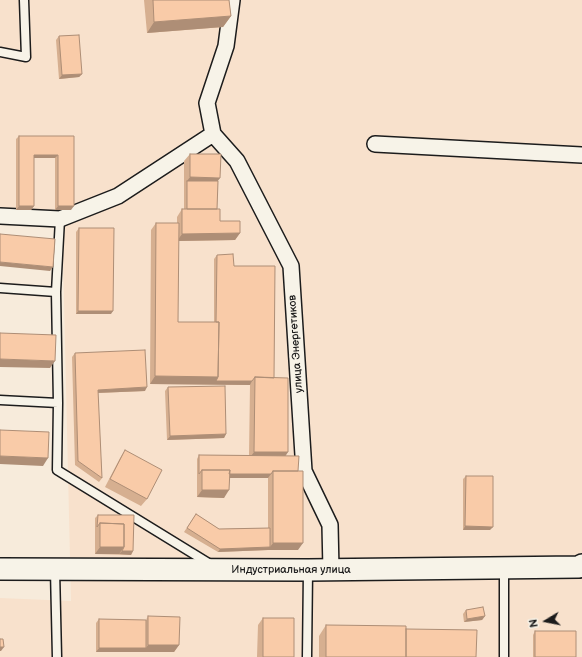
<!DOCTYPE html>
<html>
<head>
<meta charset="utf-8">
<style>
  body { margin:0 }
  #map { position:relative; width:582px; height:657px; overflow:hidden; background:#f7ebdb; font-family:"Balsamiq Sans",sans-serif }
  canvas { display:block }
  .north { position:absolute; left:526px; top:601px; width:40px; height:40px; -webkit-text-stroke:3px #f7f3e8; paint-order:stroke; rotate:260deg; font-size:11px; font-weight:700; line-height:16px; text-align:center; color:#1c1c1c }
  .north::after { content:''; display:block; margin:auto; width:14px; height:18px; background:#1c1c1c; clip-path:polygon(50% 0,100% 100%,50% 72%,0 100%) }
</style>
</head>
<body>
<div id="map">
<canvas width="582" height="657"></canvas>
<div class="north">N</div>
</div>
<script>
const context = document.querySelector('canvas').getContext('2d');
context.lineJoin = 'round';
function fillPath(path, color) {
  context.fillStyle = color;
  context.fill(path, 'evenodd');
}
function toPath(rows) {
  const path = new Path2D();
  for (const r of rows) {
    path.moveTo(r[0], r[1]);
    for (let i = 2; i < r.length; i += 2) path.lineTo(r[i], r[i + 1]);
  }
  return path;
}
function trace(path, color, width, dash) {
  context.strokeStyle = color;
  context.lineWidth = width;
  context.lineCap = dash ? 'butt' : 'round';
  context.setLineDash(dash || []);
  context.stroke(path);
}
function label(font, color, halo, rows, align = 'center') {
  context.font = font + ' "Balsamiq Sans",sans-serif';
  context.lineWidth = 4;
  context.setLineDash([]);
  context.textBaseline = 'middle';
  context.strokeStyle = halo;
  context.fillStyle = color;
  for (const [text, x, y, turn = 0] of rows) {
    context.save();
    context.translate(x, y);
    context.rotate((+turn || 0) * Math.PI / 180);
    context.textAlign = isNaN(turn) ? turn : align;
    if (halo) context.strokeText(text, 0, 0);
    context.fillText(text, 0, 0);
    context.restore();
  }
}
fillPath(toPath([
  [0,0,582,0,582,657,0,657,0,598,71,601,62,215,0,213]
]), '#f8e1cc');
const lane = toPath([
  [0,52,26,57,24,0],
  [60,219,56,292,58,403,57,470,210,564],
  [0,288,56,292],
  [0,400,58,403],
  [504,569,504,657],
  [55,570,57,657],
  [307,657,308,571]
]);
const street = toPath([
  [232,0,226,46,207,103,213,134,237,161,291,266,304,471,330,525,331,570],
  [375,144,582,155],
  [0,216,60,219,118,196,213,134]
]);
const secondary = toPath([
  [0,569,308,570,579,567,582,565]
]);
trace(lane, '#1c1c1c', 11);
trace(street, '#1c1c1c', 18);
trace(secondary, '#1c1c1c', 24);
trace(lane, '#f7f3e8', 8);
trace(street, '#f7f3e8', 15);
trace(secondary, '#f7f3e8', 21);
fillPath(toPath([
  [144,0,229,0,231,16,223,27,147,33],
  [59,36,82,74,79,77,59,79,56,40],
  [19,136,74,136,71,210,55,210,55,158,34,158,34,206,31,210,16,210,16,139],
  [190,154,218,181,217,209,220,221,240,233,235,240,178,241,178,322,214,322,214,259,217,255,234,266,274,378,285,456,298,550,268,550,218,552,184,532,196,514,219,529,268,528,268,478,229,478,224,498,197,497,197,459,199,455,249,455,250,385,150,384,151,230,156,223,177,223,177,217,182,209,184,209,184,161],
  [79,228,111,314,76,314,76,232],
  [75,353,145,391,98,393,102,478,99,482,75,465,72,357],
  [168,387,226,434,224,438,167,440,165,391],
  [125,450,147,499,141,506,105,487,120,458],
  [466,476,490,530,463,530,463,479],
  [98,515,133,551,131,555,95,554,95,518],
  [466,610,485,616,482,620,464,622,463,614],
  [148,616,179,645,174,652,96,652,96,623,99,619,146,620],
  [263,618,294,657,257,657,258,625],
  [326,625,406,629,476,657,319,657,319,636],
  [535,631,576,657,533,657,533,635]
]), '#d6af90');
fillPath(toPath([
  [231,16,223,27,147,33,154,22],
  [82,74,79,77,59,79,62,75],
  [34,155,58,155,55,158,31,158],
  [190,177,220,178,215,185,187,181],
  [19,206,34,206,31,210,16,210],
  [58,206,74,206,71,210,55,210],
  [240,233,235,240,177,241,182,234],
  [0,262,53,267,50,271,0,266],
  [78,311,113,311,111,314,76,314],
  [0,359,55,361,50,368,0,367],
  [155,376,218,377,252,381,250,385,150,384],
  [147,387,145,391,95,393,98,390],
  [226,434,224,438,167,440,170,436],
  [254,452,288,452,283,460,249,459],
  [0,456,48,458,43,466,0,464],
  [202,474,271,474,268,478,202,478],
  [202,490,229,490,224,498,197,497],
  [465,526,493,527,490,530,463,530],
  [273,543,303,543,298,550,268,550,218,552,220,549,270,547],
  [100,547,124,547,119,554,95,554],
  [122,551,133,551,131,555,119,554],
  [485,616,482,620,464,622,467,619],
  [148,645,179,645,174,652,96,652,99,648,146,648],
  [0,647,4,647,1,651,0,651]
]), '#ae8e76');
const building = toPath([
  [153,0,229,0,231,16,154,22,153,0],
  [79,35,82,74,62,75,59,36,79,35],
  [19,136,74,136,74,206,58,206,58,155,34,155,34,206,19,206,19,136],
  [190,154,221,154,220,178,190,177,190,154],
  [187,181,218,181,217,209,187,209,187,181],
  [182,209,220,209,220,221,240,221,240,233,182,234,182,209],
  [156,223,179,223,178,322,219,322,218,377,155,376,156,223],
  [79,228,114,228,113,311,78,311,79,228],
  [0,234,55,239,53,267,0,262,0,234],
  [233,254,234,266,275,266,274,378,255,377,252,381,216,381,218,377,219,322,216,322,217,255,233,254],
  [0,333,56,335,55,361,0,359,0,333],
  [145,350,147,387,98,390,102,478,78,461,75,353,145,350],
  [255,377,288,378,288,452,254,452,255,377],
  [225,386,226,434,170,436,168,387,225,386],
  [0,430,49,432,48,458,0,456,0,430],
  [125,450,162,470,147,499,110,479,125,450],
  [199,455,299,456,298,471,273,471,271,474,229,474,230,470,202,470,199,474,199,455],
  [202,470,230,470,229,490,202,490,202,470],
  [273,471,303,471,303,543,273,543,273,471],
  [466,476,493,476,493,527,465,526,466,476],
  [196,514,219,529,270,528,270,547,220,549,187,528,196,514],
  [98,515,134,515,133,551,122,551,124,547,124,524,100,523,97,527,98,515],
  [100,523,124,524,124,547,100,547,100,523],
  [483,607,485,616,467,619,466,610,483,607],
  [148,616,180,617,179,645,148,645,148,616],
  [263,618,294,618,294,657,263,657,263,618],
  [99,619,146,620,146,648,99,648,99,619],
  [326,625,406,626,406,657,326,657,326,625],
  [406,629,477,630,476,657,406,657,406,629],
  [535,631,576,631,576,657,535,657,535,631],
  [0,639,3,639,4,647,0,647,0,639]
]);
fillPath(building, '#f9cba8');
trace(building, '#ae8e76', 1);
label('11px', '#1c1c1c', '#f7f3e8', [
  ["улица Энергетиков",296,344,-94],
  ["Индустриальная улица",291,570]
]);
</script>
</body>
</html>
